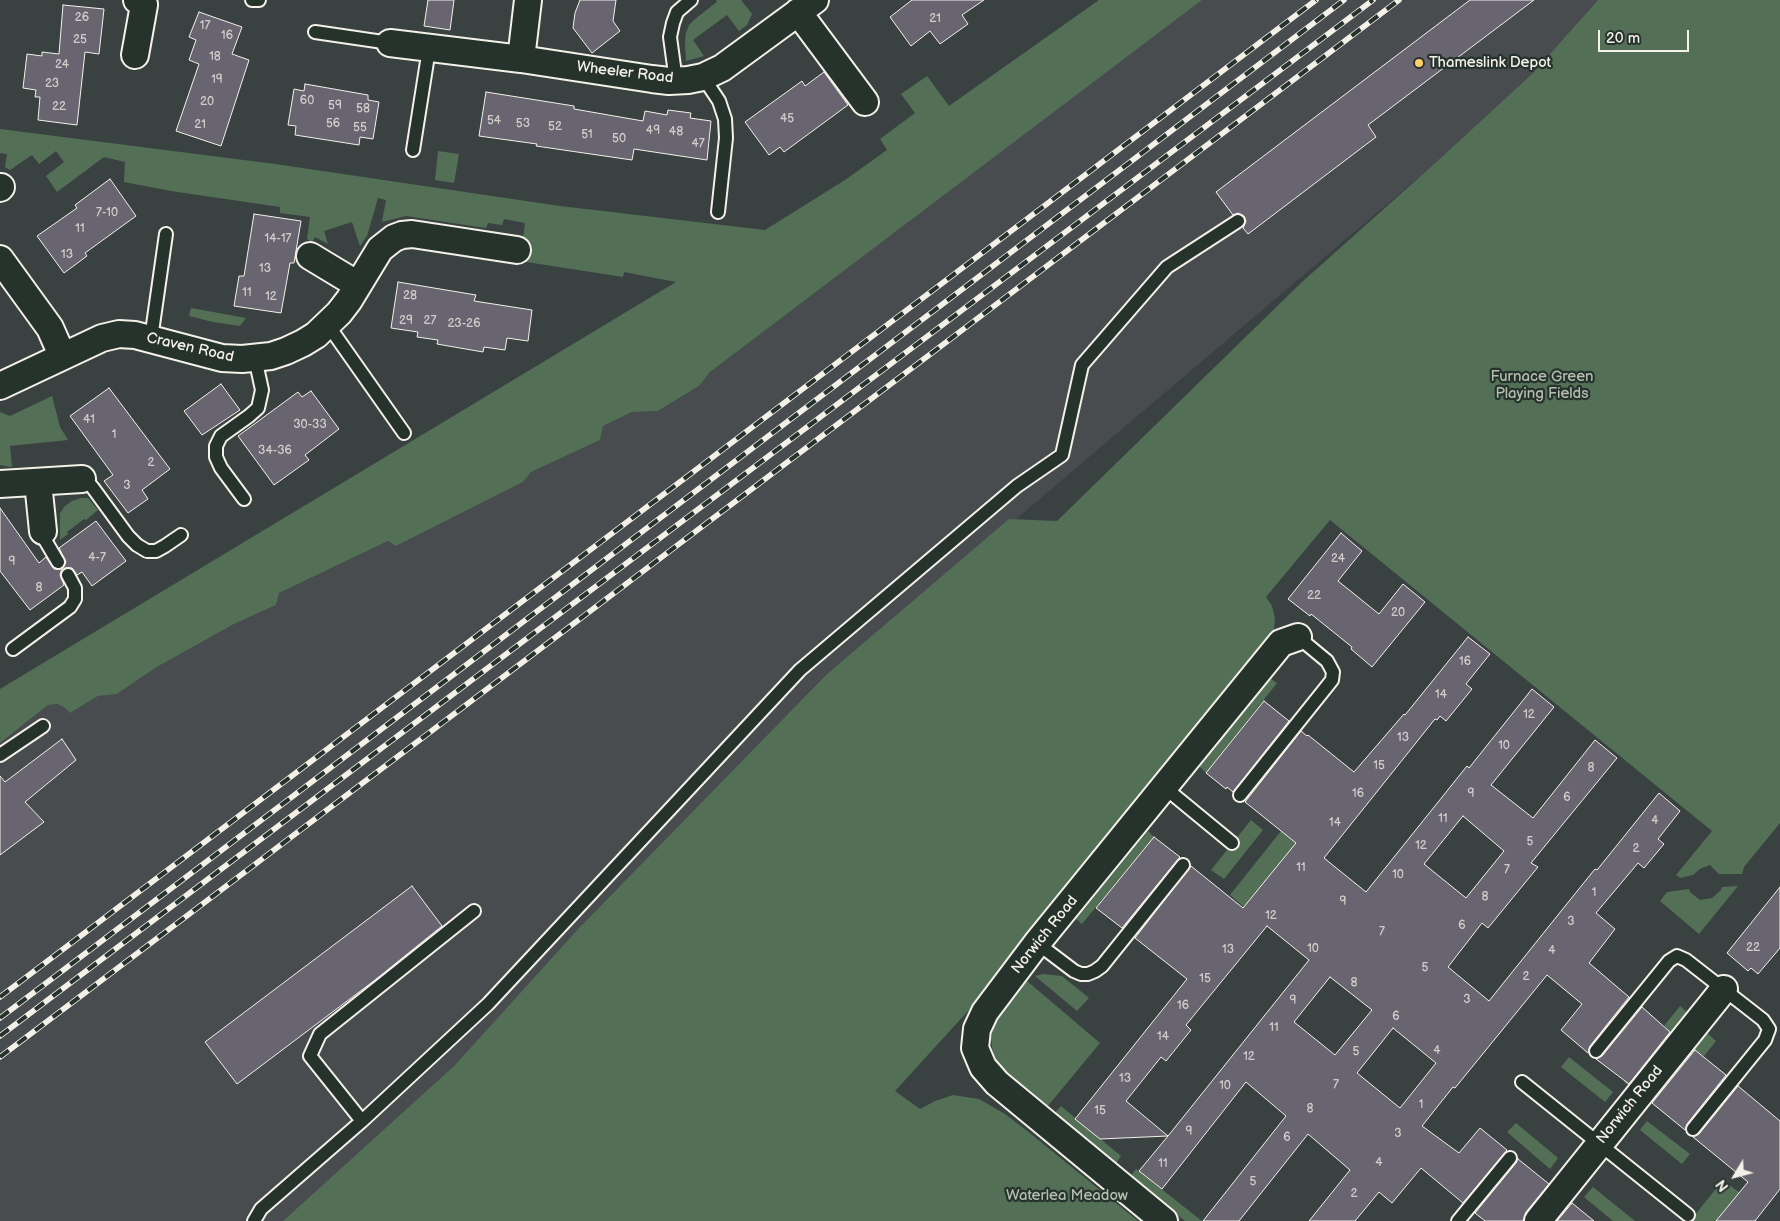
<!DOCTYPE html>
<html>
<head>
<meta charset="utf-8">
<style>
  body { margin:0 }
  #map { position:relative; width:1780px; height:1221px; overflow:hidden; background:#3a4241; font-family:"Balsamiq Sans",sans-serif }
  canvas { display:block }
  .north { position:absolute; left:1710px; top:1151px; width:50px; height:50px; -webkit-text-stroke:4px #26332d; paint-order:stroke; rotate:233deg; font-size:14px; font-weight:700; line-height:20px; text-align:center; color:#f4f1e8 }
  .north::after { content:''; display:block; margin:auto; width:18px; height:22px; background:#f4f1e8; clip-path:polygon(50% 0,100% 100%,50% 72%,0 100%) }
  .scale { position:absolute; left:1598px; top:30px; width:91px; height:22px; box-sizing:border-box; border:2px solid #f4f1e8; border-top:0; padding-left:6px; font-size:15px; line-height:18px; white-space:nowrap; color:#f4f1e8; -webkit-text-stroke:4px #26332d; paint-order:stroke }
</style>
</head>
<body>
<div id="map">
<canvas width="1780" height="1221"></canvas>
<div class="north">N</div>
<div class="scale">20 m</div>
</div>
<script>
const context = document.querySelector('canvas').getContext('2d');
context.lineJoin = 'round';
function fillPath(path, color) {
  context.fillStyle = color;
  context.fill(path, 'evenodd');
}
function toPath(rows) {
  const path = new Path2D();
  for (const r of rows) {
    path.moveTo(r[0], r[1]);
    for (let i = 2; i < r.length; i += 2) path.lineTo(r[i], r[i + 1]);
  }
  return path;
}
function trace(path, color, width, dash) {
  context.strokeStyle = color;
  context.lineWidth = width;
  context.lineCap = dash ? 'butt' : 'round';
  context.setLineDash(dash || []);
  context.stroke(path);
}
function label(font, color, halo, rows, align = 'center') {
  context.font = font + ' "Balsamiq Sans",sans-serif';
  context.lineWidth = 4.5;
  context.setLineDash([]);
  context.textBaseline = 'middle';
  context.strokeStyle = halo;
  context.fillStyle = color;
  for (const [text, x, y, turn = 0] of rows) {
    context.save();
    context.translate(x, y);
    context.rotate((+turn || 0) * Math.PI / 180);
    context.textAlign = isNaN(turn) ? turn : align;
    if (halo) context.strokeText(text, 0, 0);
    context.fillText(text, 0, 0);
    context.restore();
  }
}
fillPath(toPath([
  [1202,0,1598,0,1533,73,1432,166,963,564,826,675,580,927,454,1066,283,1221,0,1221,0,743,48,705,57,704,64,707,70,713,98,696,117,694,155,668,234,624,276,605,279,593,388,541,396,546,523,482,531,472,600,440,603,426,632,412,659,411,699,386,710,372]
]), '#484c4f');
fillPath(toPath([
  [716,0,741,0,752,14,747,25,739,31,727,15,693,40,704,56,686,61,685,42,686,33,689,25,695,19,717,2],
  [1099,0,1202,0,710,372,699,386,658,411,632,412,603,426,600,440,531,472,523,482,396,546,388,541,279,593,276,605,234,624,155,668,117,694,98,696,70,713,64,707,57,704,48,705,0,743,0,689,676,282,624,272,623,277,520,261,525,223,504,219,502,225,488,223,486,228,406,216,382,222,386,200,378,198,367,236,360,246,352,222,324,231,328,244,315,237,312,242,307,239,310,217,280,213,280,207,171,191,124,182,125,162,104,157,57,192,46,176,64,162,56,151,39,164,32,155,10,170,5,167,7,154,0,153,0,129,275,164,560,206,765,230,845,180,887,150,880,139,915,113,901,94,927,76,949,106],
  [1598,0,1780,0,1780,823,1744,867,1742,874,1719,874,1710,865,1700,869,1693,875,1680,878,1676,875,1712,831,1330,520,1266,597,1272,606,1275,618,1274,630,1269,640,968,1011,895,1091,920,1109,935,1101,953,1095,979,1099,1005,1114,1031,1134,1138,1221,283,1221,454,1066,580,927,826,675,1009,519,1057,521,1302,282,1432,166,1533,73],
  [438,151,459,154,454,183,435,180],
  [191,308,246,318,240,326,213,322,189,316],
  [52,396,60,427,68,440,10,446,12,467,0,465,0,412,10,416],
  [81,498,88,498,98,510,86,520,84,519,67,532,68,534,60,540,60,513,65,506,72,501],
  [1269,678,1277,683,1206,773,1199,766],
  [1251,820,1263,830,1224,879,1211,870],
  [1148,831,1154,837,1082,924,1076,919],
  [1281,831,1296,843,1244,907,1230,895],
  [1738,886,1699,934,1660,901,1667,892,1689,889,1690,892,1700,900,1712,898,1721,890,1722,887],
  [1043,974,1062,976,1089,998,1077,1011,1035,976],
  [1027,981,1100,1043,1047,1107,1011,1079,998,1066,993,1053,991,1038,994,1025,1003,1010],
  [1680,1006,1689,1014,1631,1088,1624,1082,1667,1028,1664,1026],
  [1706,1032,1716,1041,1704,1056,1701,1054,1657,1108,1650,1100],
  [1569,1057,1613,1092,1605,1102,1561,1067],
  [1061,1106,1121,1156,1115,1165,1054,1114],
  [1647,1121,1690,1154,1682,1164,1640,1130],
  [1516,1123,1558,1158,1550,1169,1507,1132],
  [1136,1169,1202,1221,1185,1221,1130,1177],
  [1723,1180,1744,1196,1716,1221,1690,1221],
  [1593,1187,1635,1221,1613,1221,1584,1197]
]), '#537057');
const building = toPath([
  [428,0,454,0,450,30,424,26,428,0],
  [580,0,616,0,613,21,620,31,592,53,573,28,575,13,580,0],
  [912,0,984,0,962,15,968,24,940,44,930,31,911,46,890,17,912,0],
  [1470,0,1534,0,1368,125,1376,137,1248,234,1243,228,1246,221,1244,216,1238,213,1233,215,1216,192,1470,0],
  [63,5,104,9,99,54,85,52,77,125,38,120,40,97,35,97,36,90,23,88,27,54,42,56,42,52,59,54,63,5],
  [199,12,242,27,232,54,249,60,221,146,176,131,199,64,189,60,196,40,189,37,199,12],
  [824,72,848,105,784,152,780,147,769,155,745,122,802,81,805,86,824,72],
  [305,84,368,95,368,100,379,102,373,139,360,137,359,145,295,135,296,126,288,125,294,89,304,91,305,84],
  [486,92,574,106,574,109,643,121,645,111,667,115,668,110,691,113,690,118,711,121,707,160,634,149,632,160,536,146,537,144,479,136,486,92],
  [110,179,136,216,85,253,87,256,64,273,37,236,77,208,75,205,110,179],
  [254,214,301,221,294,263,290,263,281,313,234,306,239,276,244,276,254,214],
  [398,282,476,295,474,301,532,310,528,341,507,338,505,350,484,347,483,352,437,344,438,340,417,337,418,332,391,328,398,282],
  [221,384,240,410,202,435,184,411,221,384],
  [109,388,170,469,142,490,148,499,128,513,104,481,113,475,70,416,109,388],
  [311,391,339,429,305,455,309,460,274,485,238,436,298,392,302,397,311,391],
  [0,508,39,563,46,557,54,569,62,569,66,562,59,548,96,521,126,561,92,586,82,572,77,575,72,568,65,568,61,571,60,575,64,585,30,610,0,571,0,508],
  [1341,533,1362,551,1338,581,1379,614,1403,584,1425,602,1372,667,1351,649,1352,647,1311,614,1310,616,1288,599,1341,533],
  [1468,637,1490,654,1466,684,1472,689,1446,721,1440,716,1437,720,1435,719,1324,858,1366,892,1467,766,1469,768,1532,689,1554,707,1491,785,1533,818,1595,740,1617,758,1531,863,1538,867,1488,928,1482,923,1448,967,1489,1001,1574,895,1595,869,1597,870,1659,793,1680,811,1658,839,1664,844,1644,868,1638,863,1596,913,1615,929,1589,963,1629,997,1590,1046,1588,1053,1561,1030,1582,1004,1547,975,1455,1088,1453,1087,1422,1126,1459,1153,1480,1128,1507,1150,1463,1203,1421,1168,1392,1203,1379,1192,1355,1221,1309,1221,1350,1170,1308,1134,1239,1221,1203,1221,1286,1116,1246,1082,1162,1189,1139,1171,1168,1136,1100,1139,1075,1119,1187,979,1135,938,1191,866,1243,908,1296,843,1245,802,1301,731,1307,736,1308,735,1354,772,1404,714,1405,715,1468,637],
  [1463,816,1504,851,1466,898,1424,864,1463,816],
  [1267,926,1309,960,1168,1136,1126,1101,1161,1057,1166,1061,1191,1030,1186,1025,1267,926],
  [1330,977,1372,1010,1335,1055,1294,1022,1330,977],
  [1393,1028,1436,1063,1400,1108,1357,1073,1393,1028],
  [1264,701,1289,721,1233,792,1227,787,1226,789,1206,773,1264,701],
  [62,739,76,760,25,802,44,822,0,855,0,776,5,782,62,739],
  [1154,837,1180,857,1122,928,1096,908,1154,837],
  [412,886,442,926,375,980,237,1084,205,1042,412,886],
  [1780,887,1780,948,1758,974,1751,968,1748,971,1727,953,1780,887],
  [1642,1007,1670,1032,1629,1084,1596,1059,1602,1056,1642,1007],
  [1695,1050,1726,1075,1687,1124,1685,1130,1652,1103,1695,1050],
  [1738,1086,1780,1121,1780,1189,1755,1221,1716,1221,1748,1182,1693,1137,1699,1134,1738,1086],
  [1518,1159,1549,1184,1526,1212,1523,1221,1485,1221,1475,1213,1516,1163,1518,1159],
  [1572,1203,1594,1221,1557,1221,1572,1203]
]);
fillPath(building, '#686571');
trace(building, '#f4f1e8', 1);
const lane = toPath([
  [252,0,259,0],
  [315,32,390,43],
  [703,77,719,101,725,119,726,138,718,212],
  [676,81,670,37,673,23,677,12,691,0],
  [413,150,429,49],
  [328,325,404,433],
  [151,339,166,234],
  [82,479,88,482,93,488,128,536,137,545,147,551,156,551,165,546,181,535],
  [244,499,221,468,216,457,216,446,221,436,249,416,258,408,262,390,255,358],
  [43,531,45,540,58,562],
  [13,649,70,607,75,599,75,588,68,575],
  [0,755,43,726],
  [1164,787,1232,843],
  [1240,795,1332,680,1333,672,1327,661,1298,637],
  [1037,943,1074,971,1081,974,1088,974,1095,971,1102,966,1183,865],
  [1596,1051,1669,961,1677,956,1686,960,1763,1020,1769,1029,1765,1040,1693,1129],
  [1522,1082,1688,1215],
  [362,1121,310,1056,320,1034,474,911],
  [254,1221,261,1209,362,1121,488,1004,800,670,1017,486,1062,455,1082,365,1167,267,1238,221],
  [1458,1221,1510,1158]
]);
const street = toPath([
  [798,12,865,102],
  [390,43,521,59,652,79,669,81,688,80,703,77,722,68,815,0],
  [135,55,144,5,137,0],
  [521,59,528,0],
  [0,188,1,187],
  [310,256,358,285],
  [0,259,50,328,62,355],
  [0,386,102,338,119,334,135,335,222,358,242,359,271,356,286,351,303,343,316,335,339,313,349,300,380,249,394,238,402,235,412,234,517,250],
  [38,482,43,531],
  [0,484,82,479],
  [1164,1221,997,1083,983,1067,975,1048,977,1029,985,1012,1037,943,1281,643,1298,637],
  [1538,1221,1724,989]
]);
trace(lane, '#f4f1e8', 16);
trace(street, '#f4f1e8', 30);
trace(lane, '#26332d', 12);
trace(street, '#26332d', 26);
const rail = toPath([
  [0,997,1316,0],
  [0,1018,1344,0],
  [0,1036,1373,0],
  [0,1057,1399,0]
]);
trace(rail, '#f4f1e8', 5.5);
trace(rail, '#26332d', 4, [11]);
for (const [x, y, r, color] of [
  [1419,63,5,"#ffd166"]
]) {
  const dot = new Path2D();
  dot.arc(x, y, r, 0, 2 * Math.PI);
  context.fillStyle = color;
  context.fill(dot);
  trace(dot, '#26332d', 2);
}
label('12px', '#d1ceca', null, [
  ["26",82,18],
  ["21",935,19],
  ["17",205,26],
  ["16",227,36],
  ["25",80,40],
  ["18",215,57],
  ["24",62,65],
  ["19",217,80],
  ["23",52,84],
  ["60",307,101],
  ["20",207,102],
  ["59",335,106],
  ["22",59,107],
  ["58",363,109],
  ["45",787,119],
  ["54",494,121],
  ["56",333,124],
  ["53",523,124],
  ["21",200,125],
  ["52",555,127],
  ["55",360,128],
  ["49",653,131],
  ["48",676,132],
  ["51",587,135],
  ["50",619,139],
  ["47",698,144],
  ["7-10",107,213],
  ["11",80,229],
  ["14-17",278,239],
  ["13",67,255],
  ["13",265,269],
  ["11",247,293],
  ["28",410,296],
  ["12",271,297],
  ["29",406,321],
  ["27",430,321],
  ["23-26",464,324],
  ["41",89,420],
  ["30-33",310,425],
  ["1",114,435],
  ["34-36",275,451],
  ["2",151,463],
  ["3",127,486],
  ["4-7",97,558],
  ["24",1338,559],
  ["9",12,562],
  ["8",39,588],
  ["22",1314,596],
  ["20",1398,613],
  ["16",1465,662],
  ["14",1441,695],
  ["12",1529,715],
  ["13",1403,738],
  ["10",1504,746],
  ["15",1379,766],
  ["8",1591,768],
  ["16",1358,794],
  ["9",1471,794],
  ["6",1567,798],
  ["11",1443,819],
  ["4",1655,821],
  ["14",1335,823],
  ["5",1530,842],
  ["12",1421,846],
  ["2",1636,849],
  ["11",1301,868],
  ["7",1507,870],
  ["10",1398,875],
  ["1",1594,893],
  ["8",1485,897],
  ["9",1343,902],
  ["12",1271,916],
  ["3",1571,922],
  ["6",1462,926],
  ["7",1382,932],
  ["22",1753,948],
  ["10",1313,949],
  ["13",1228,950],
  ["4",1552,951],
  ["5",1425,968],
  ["2",1526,977],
  ["15",1205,979],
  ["8",1354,983],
  ["3",1467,1000],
  ["9",1293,1001],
  ["16",1183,1006],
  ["6",1396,1017],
  ["11",1274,1028],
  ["14",1163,1037],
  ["4",1437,1051],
  ["5",1356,1052],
  ["12",1249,1057],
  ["13",1125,1079],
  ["7",1336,1085],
  ["10",1225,1086],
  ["1",1421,1105],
  ["8",1310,1109],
  ["15",1100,1111],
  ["9",1189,1132],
  ["3",1398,1134],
  ["6",1287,1138],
  ["4",1379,1163],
  ["11",1163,1164],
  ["5",1253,1182],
  ["2",1354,1194]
]);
label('15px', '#f4f1e8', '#26332d', [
  ["Thameslink Depot",1429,63]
], 'left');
label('15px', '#f4f1e8', '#26332d', [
  ["Wheeler Road",625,73,7],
  ["Craven Road",190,348,13],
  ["Norwich Road",1045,935,-51],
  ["Norwich Road",1630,1105,-51]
]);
label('15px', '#b4bdae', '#26332d', [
  ["Furnace Green",1542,377],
  ["Playing Fields",1542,394],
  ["Waterlea Meadow",1067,1196]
]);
</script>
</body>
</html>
